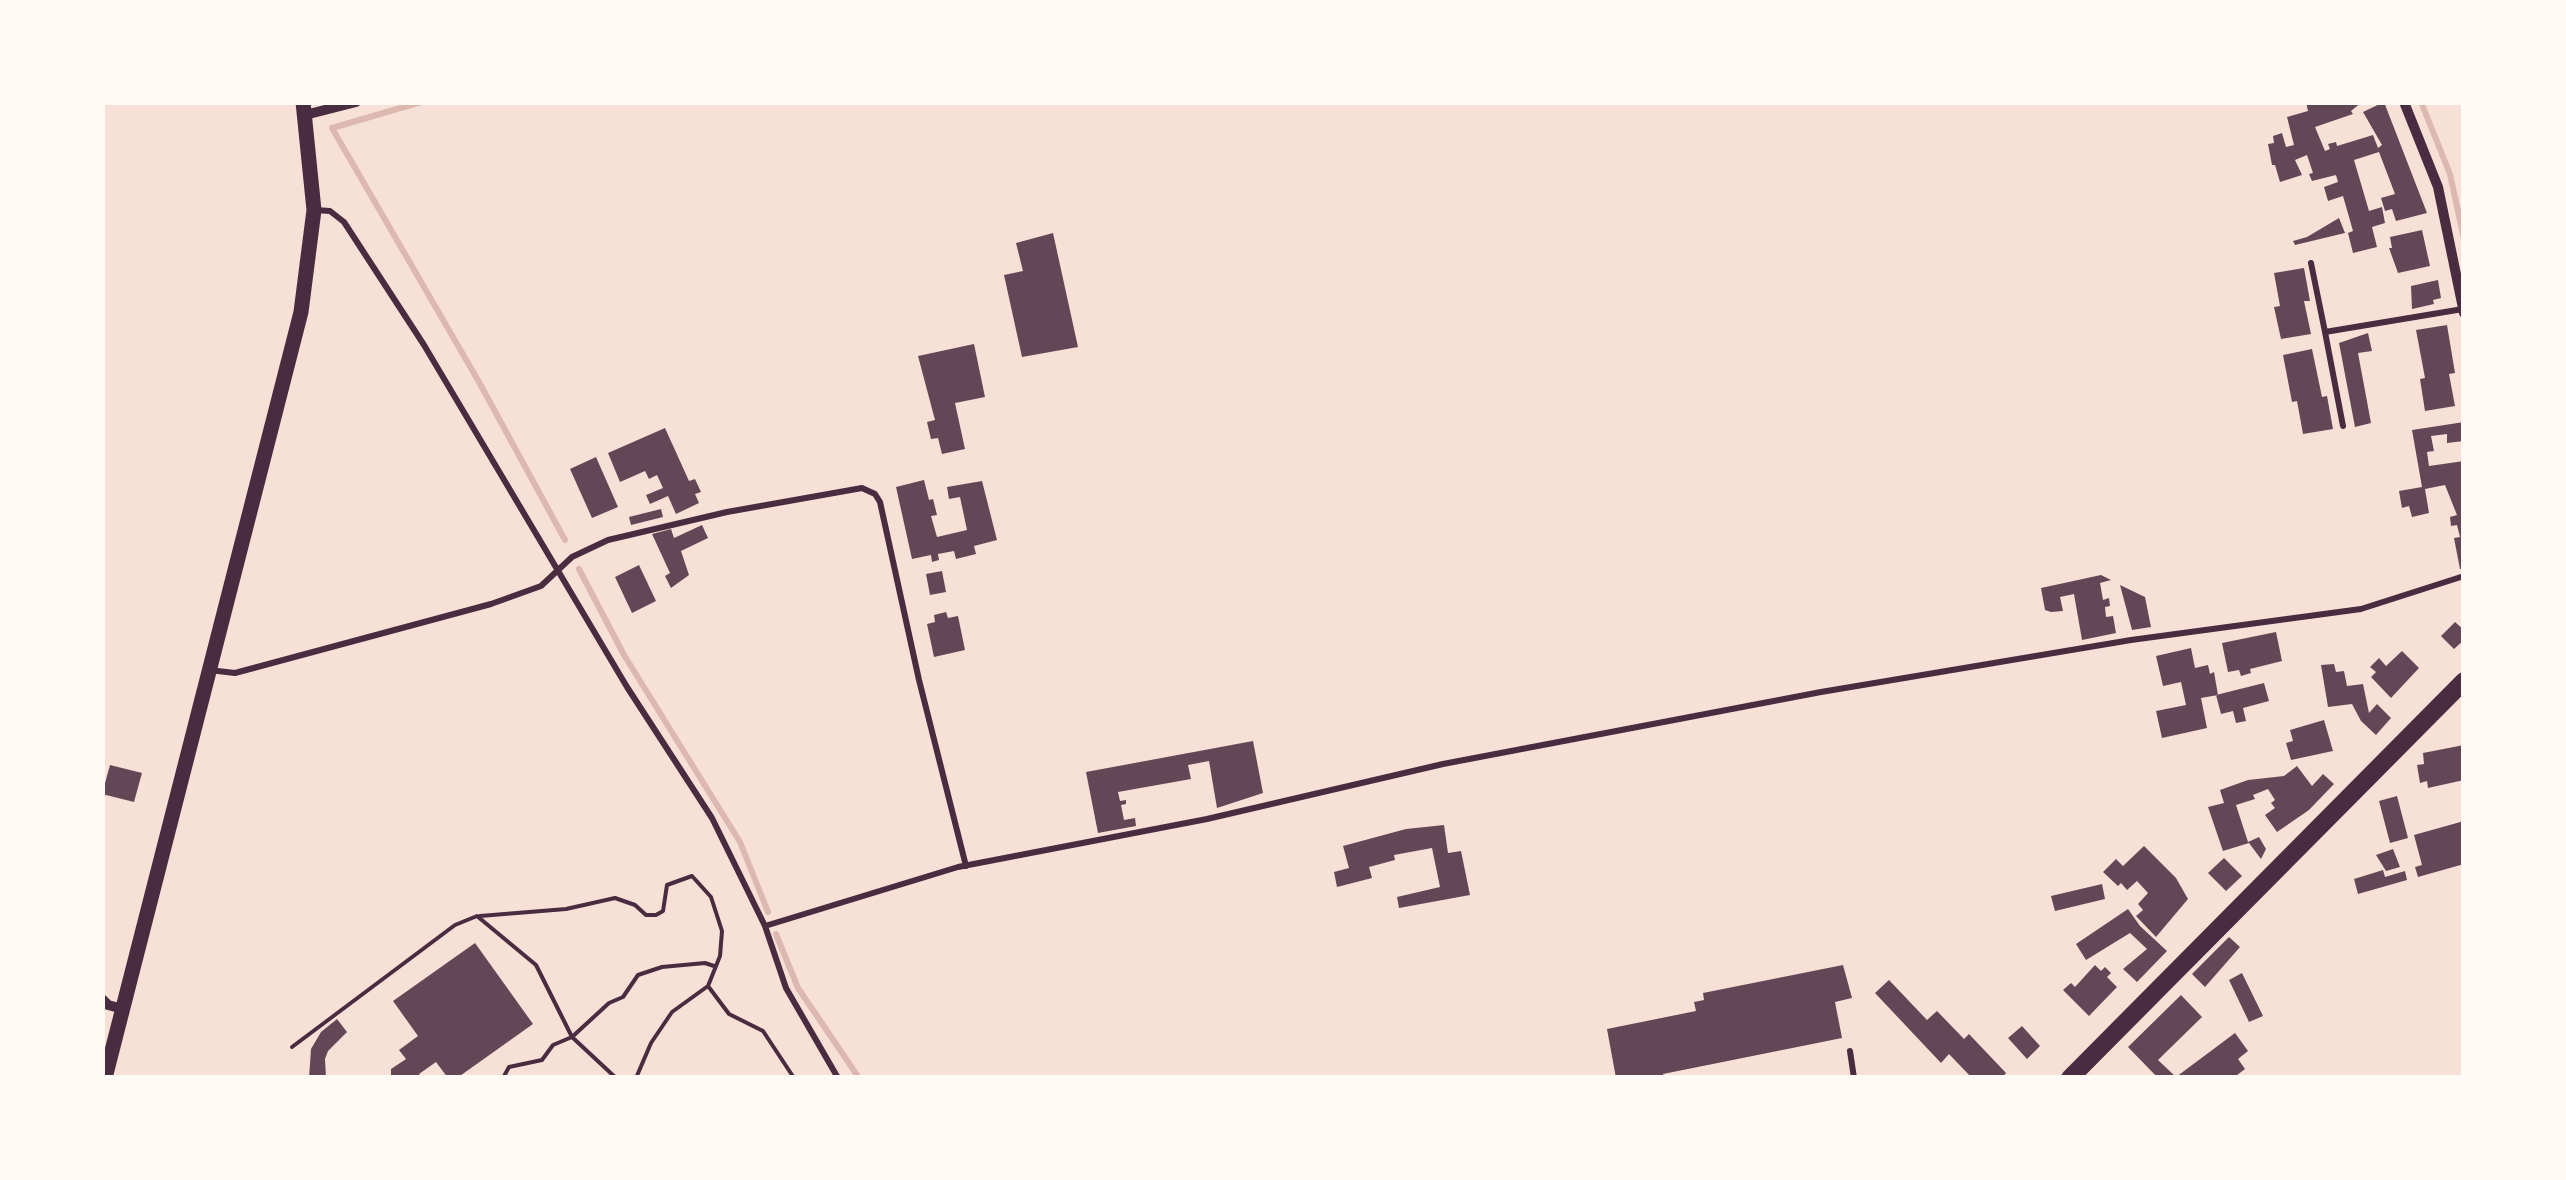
<!DOCTYPE html>
<html>
<head>
<meta charset="utf-8">
<style>
  body { margin:0 }
  #map { position:relative; width:2566px; height:1180px; overflow:hidden; background:#f7e1d7; font-family:Rubik,sans-serif }
  canvas { display:block }
  .frame { position:absolute; inset:0; border:105px solid #fffaf5; pointer-events:none }
</style>
</head>
<body>
<div id="map">
<canvas width="2566" height="1180"></canvas>
<div class="frame"></div>
</div>
<script>
const context = document.querySelector('canvas').getContext('2d');
context.lineJoin = 'round';
function toPath(rows) {
  const path = new Path2D();
  for (const r of rows) {
    path.moveTo(r[0], r[1]);
    for (let i = 2; i < r.length; i += 2) path.lineTo(r[i], r[i + 1]);
  }
  return path;
}
function trace(path, color, width, dash) {
  context.strokeStyle = color;
  context.lineWidth = width;
  context.lineCap = dash ? 'butt' : 'round';
  context.setLineDash(dash || []);
  context.stroke(path);
}
function fillPath(path, color) {
  context.fillStyle = color;
  context.fill(path, 'evenodd');
}
trace(toPath([
  [421,102,332,128,479,382,565,540],
  [2421,102,2450,174,2464,239],
  [579,569,624,655,740,842,768,912],
  [776,934,798,988,859,1078]
]), '#dcb8b0', 6);
fillPath(toPath([
  [2306,102,2362,102,2351,111,2353,114,2315,127,2325,151,2330,149,2328,144,2336,142,2337,146,2373,135,2378,148,2382,145,2363,112,2384,102,2427,213,2396,221,2392,209,2385,211,2381,198,2395,194,2379,152,2354,160,2369,211,2382,207,2385,223,2372,227,2377,247,2353,253,2348,233,2353,231,2343,196,2328,201,2324,187,2338,182,2336,175,2312,181,2309,174,2313,173,2307,155,2295,160,2302,175,2280,182,2275,165,2272,165,2268,144,2274,143,2273,136,2282,133,2286,147,2294,145,2287,117,2308,111],
  [2339,218,2345,233,2295,245,2293,241,2307,237],
  [2422,230,2430,266,2398,273,2389,248,2392,248,2390,237],
  [1053,233,1078,347,1022,357,1004,275,1023,271,1016,243],
  [2304,268,2310,301,2304,301,2311,334,2281,339,2274,307,2280,306,2274,273],
  [2438,280,2441,298,2433,300,2434,304,2412,309,2411,286],
  [2447,325,2455,373,2449,374,2455,406,2425,411,2420,379,2425,378,2416,330],
  [2368,333,2372,351,2358,353,2371,423,2355,427,2339,343],
  [974,344,985,397,955,403,965,449,942,454,938,438,931,439,927,422,935,420,918,356],
  [2312,349,2322,397,2327,396,2333,429,2303,434,2297,401,2292,402,2283,355],
  [2464,422,2464,441,2447,443,2447,434,2431,436,2434,451,2427,452,2429,466,2464,461,2464,568,2460,569,2454,538,2460,537,2457,525,2451,526,2450,517,2457,515,2445,485,2425,489,2429,513,2412,517,2409,506,2402,508,2399,491,2422,487,2412,430],
  [665,428,689,481,695,479,701,492,695,494,699,503,676,514,668,496,650,504,646,495,663,488,657,475,649,479,645,471,620,482,608,453],
  [596,457,618,507,592,518,570,469],
  [924,480,929,500,933,499,937,515,931,516,937,537,967,530,960,497,949,499,947,487,982,481,997,540,974,546,976,554,956,559,954,551,938,554,939,560,932,562,931,555,912,559,896,487],
  [661,509,663,517,631,525,629,517],
  [702,525,708,538,681,551,689,575,671,588,665,576,670,573,652,534,671,529,674,538],
  [639,565,656,601,632,613,615,577],
  [942,571,946,592,930,595,926,574],
  [2101,575,2111,580,2100,583,2103,600,2109,598,2110,606,2105,607,2106,617,2113,616,2116,633,2082,640,2074,594,2060,597,2063,611,2051,612,2045,610,2041,588],
  [2120,585,2145,597,2151,627,2132,630],
  [946,612,948,618,958,616,965,650,934,657,927,624,935,622,934,615],
  [2455,622,2464,630,2464,640,2454,649,2441,636],
  [2276,632,2282,661,2250,669,2251,673,2241,676,2239,670,2228,672,2222,643],
  [2191,648,2195,668,2208,665,2210,674,2214,672,2218,695,2201,698,2207,728,2162,738,2156,711,2186,705,2181,682,2163,686,2156,656],
  [2402,651,2419,668,2391,698,2371,677,2376,672,2370,667,2379,658,2386,666],
  [2334,664,2336,672,2344,671,2347,686,2363,684,2369,713,2377,704,2391,718,2376,735,2361,721,2352,704,2328,707,2321,665],
  [2264,683,2269,701,2243,708,2246,721,2236,723,2233,711,2221,714,2216,695],
  [2324,720,2333,751,2291,760,2286,743,2293,741,2290,730],
  [1253,741,1263,793,1217,808,1209,761,1188,765,1191,779,1118,792,1120,801,1126,800,1126,804,1121,805,1124,820,1135,818,1136,826,1098,833,1086,772],
  [2464,745,2464,780,2428,788,2427,781,2420,783,2417,765,2424,764,2423,753],
  [110,765,142,773,134,802,102,794],
  [2297,766,2312,786,2323,774,2334,784,2309,810,2277,832,2265,815,2275,808,2271,803,2275,800,2268,789,2253,795,2255,799,2236,805,2248,842,2259,837,2266,849,2261,859,2249,843,2223,851,2208,807,2224,803,2220,790,2248,780,2284,776],
  [2397,796,2408,838,2390,843,2379,801],
  [2464,821,2464,864,2418,877,2415,867,2422,865,2414,835],
  [1444,825,1448,853,1461,851,1470,895,1399,908,1397,897,1440,887,1432,848,1394,855,1395,860,1369,867,1372,878,1337,887,1334,872,1349,868,1343,846,1406,829],
  [2144,846,2176,878,2188,899,2156,937,2136,916,2143,910,2138,904,2148,893,2137,881,2127,890,2121,883,2118,886,2103,872,2116,859,2123,866],
  [2393,849,2400,867,2386,871,2376,855],
  [2224,858,2242,876,2226,891,2208,873],
  [2383,870,2385,877,2405,871,2407,880,2358,894,2354,879],
  [2102,884,2105,899,2055,911,2051,896],
  [2128,909,2140,926,2167,951,2137,982,2123,969,2147,949,2130,933,2086,960,2076,944],
  [2229,937,2240,947,2205,987,2192,974],
  [475,943,533,1024,457,1078,448,1078,436,1062,419,1074,422,1078,391,1078,391,1069,406,1059,399,1050,418,1036,393,1001],
  [1843,965,1852,998,1835,1002,1842,1038,1663,1074,1664,1078,1616,1078,1607,1029,1696,1011,1694,1002,1704,1000,1703,993],
  [2095,965,2101,971,2105,967,2111,973,2107,977,2117,987,2089,1016,2063,990,2071,983,2075,987],
  [2242,973,2263,1016,2249,1022,2229,980],
  [1889,980,1927,1020,1937,1011,1964,1039,1969,1034,2006,1073,2002,1078,1972,1078,1949,1054,1941,1063,1875,993],
  [2181,995,2202,1017,2158,1060,2176,1077,2235,1033,2248,1051,2238,1059,2245,1069,2233,1078,2158,1078,2128,1047],
  [337,1019,347,1032,328,1051,325,1059,326,1078,309,1078,311,1049,321,1032],
  [2022,1026,2040,1046,2027,1059,2008,1038]
]), '#644757');
trace(toPath([
  [480,916,566,909,615,898,635,905,646,915,656,915,663,911,667,885,692,876,711,897,722,931,720,956,708,986],
  [292,1047,455,925,477,916,536,965,572,1037,616,1078],
  [503,1078,509,1067,542,1060,553,1045,572,1037,609,1003,623,997,638,975,662,967,705,963,714,966],
  [636,1078,651,1043,672,1012,708,986,729,1014,763,1031,794,1078]
]), '#4a2c40', 4);
trace(toPath([
  [315,210,330,211,344,222,424,345,627,687,712,818,765,926],
  [2311,263,2325,332],
  [2343,426,2325,332,2463,309],
  [209,670,235,673,491,604,541,586,572,557,608,540,727,512,862,488,875,494,880,502,919,680,966,866],
  [1850,1051,1854,1078],
  [838,1078,786,988,765,926,958,867,1207,819,1443,764,1821,692,2131,640,2361,609,2464,576]
]), '#4a2c40', 6);
trace(toPath([
  [2404,102,2438,187,2464,313],
  [305,115,356,102],
  [102,999,108,1005,123,1009]
]), '#4a2c40', 10);
trace(toPath([
  [105,1078,301,312,314,210,303,102]
]), '#4a2c40', 15);
trace(toPath([
  [2070,1078,2464,681]
]), '#4a2c40', 18);
</script>
</body>
</html>
